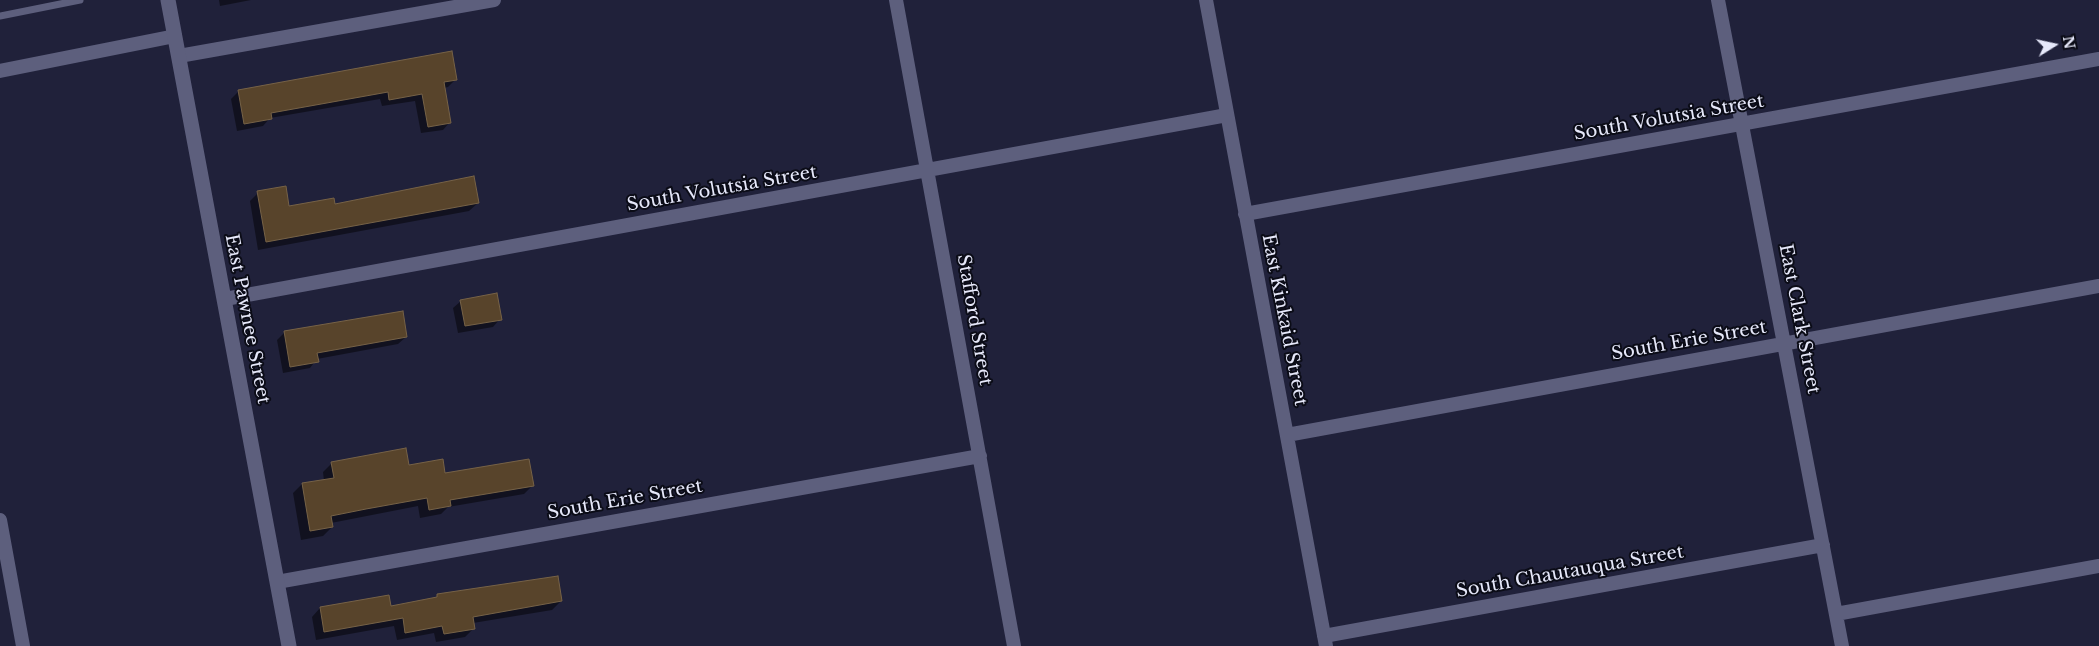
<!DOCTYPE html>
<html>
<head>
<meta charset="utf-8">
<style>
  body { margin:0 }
  #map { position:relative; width:2099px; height:646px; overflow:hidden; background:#20213a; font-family:"Libre Baskerville",serif }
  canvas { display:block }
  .north { position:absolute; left:2029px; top:20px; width:50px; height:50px; -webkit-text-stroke:4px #0b0c17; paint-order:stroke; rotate:80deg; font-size:14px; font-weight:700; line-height:20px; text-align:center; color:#e6e8fa }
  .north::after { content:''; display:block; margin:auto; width:18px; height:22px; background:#e6e8fa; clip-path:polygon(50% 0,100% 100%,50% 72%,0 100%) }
</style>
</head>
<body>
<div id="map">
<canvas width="2099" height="646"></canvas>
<div class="north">N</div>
</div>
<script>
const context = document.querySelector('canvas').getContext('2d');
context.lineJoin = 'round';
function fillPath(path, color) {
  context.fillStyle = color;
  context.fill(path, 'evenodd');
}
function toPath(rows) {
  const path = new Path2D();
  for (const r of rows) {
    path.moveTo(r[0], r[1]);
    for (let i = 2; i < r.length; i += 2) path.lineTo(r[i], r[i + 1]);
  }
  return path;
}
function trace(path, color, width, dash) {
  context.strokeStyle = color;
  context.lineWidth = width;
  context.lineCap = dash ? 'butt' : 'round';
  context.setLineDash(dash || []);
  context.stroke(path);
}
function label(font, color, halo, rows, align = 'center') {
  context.font = font + ' "Libre Baskerville",serif';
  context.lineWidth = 4;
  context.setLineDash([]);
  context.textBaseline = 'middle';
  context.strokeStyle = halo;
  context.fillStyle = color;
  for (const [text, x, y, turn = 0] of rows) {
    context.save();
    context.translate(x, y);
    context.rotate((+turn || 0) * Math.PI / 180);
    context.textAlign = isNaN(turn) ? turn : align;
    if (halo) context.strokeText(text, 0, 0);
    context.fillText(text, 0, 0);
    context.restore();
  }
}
fillPath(toPath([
  [219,0,251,0,220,6],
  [456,79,448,87,444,88,450,122,443,130,421,133,415,101,382,106,380,99,270,118,263,126,237,131,231,99,239,91],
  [258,193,288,207,478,203,469,211,258,250,250,201],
  [461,301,500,319,493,327,458,333,453,308],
  [284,333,406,337,398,344,317,359,310,368,283,373,277,340],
  [332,463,408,466,444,475,533,485,524,494,448,507,441,514,420,518,418,506,331,523,332,527,323,536,301,540,293,493,302,484,324,481,323,472],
  [438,596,561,601,552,610,473,623,474,628,465,637,436,642,434,633,397,640,394,626,316,640,312,617,320,608,390,607,434,599]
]), '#0007');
const building = toPath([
  [452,51,457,80,444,82,451,123,428,127,422,94,389,100,388,92,271,113,272,119,244,124,238,90,452,51],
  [474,176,479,203,266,242,257,191,286,186,289,206,334,198,335,204,474,176],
  [497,293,502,320,465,326,460,300,497,293],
  [403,311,407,337,317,353,319,362,290,367,284,331,403,311],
  [406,448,409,465,443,459,445,473,529,459,534,486,450,500,451,506,429,510,427,498,366,509,331,516,333,527,310,531,302,483,334,478,331,462,406,448],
  [558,576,562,601,473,617,475,629,444,634,442,626,405,633,403,618,324,632,320,607,389,595,391,606,437,597,437,594,558,576]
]);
fillPath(building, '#58442b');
trace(building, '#766247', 1);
trace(toPath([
  [0,16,80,0]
]), '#5d5f7d', 7);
trace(toPath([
  [896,0,1014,646],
  [1206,0,1326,646],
  [1718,0,1842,646],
  [179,56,494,0],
  [0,71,175,36],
  [1245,214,2099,59],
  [225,299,1227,115],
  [1287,435,2099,286],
  [0,520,23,646],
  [277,582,980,456],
  [1836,614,2099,566],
  [1324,636,1823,545]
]), '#5d5f7d', 14);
trace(toPath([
  [168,0,289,646]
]), '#5d5f7d', 15);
label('18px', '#e6e8fa', '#0b0c17', [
  ["South Volutsia Street",1669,118,-10],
  ["South Volutsia Street",722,189,-10],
  ["East Pawnee Street",247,319,79],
  ["East Clark Street",1799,319,79],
  ["Stafford Street",974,320,80],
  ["East Kinkaid Street",1284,320,79],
  ["South Erie Street",1689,341,-10],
  ["South Erie Street",625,500,-10],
  ["South Chautauqua Street",1570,572,-10]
]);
</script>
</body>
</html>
